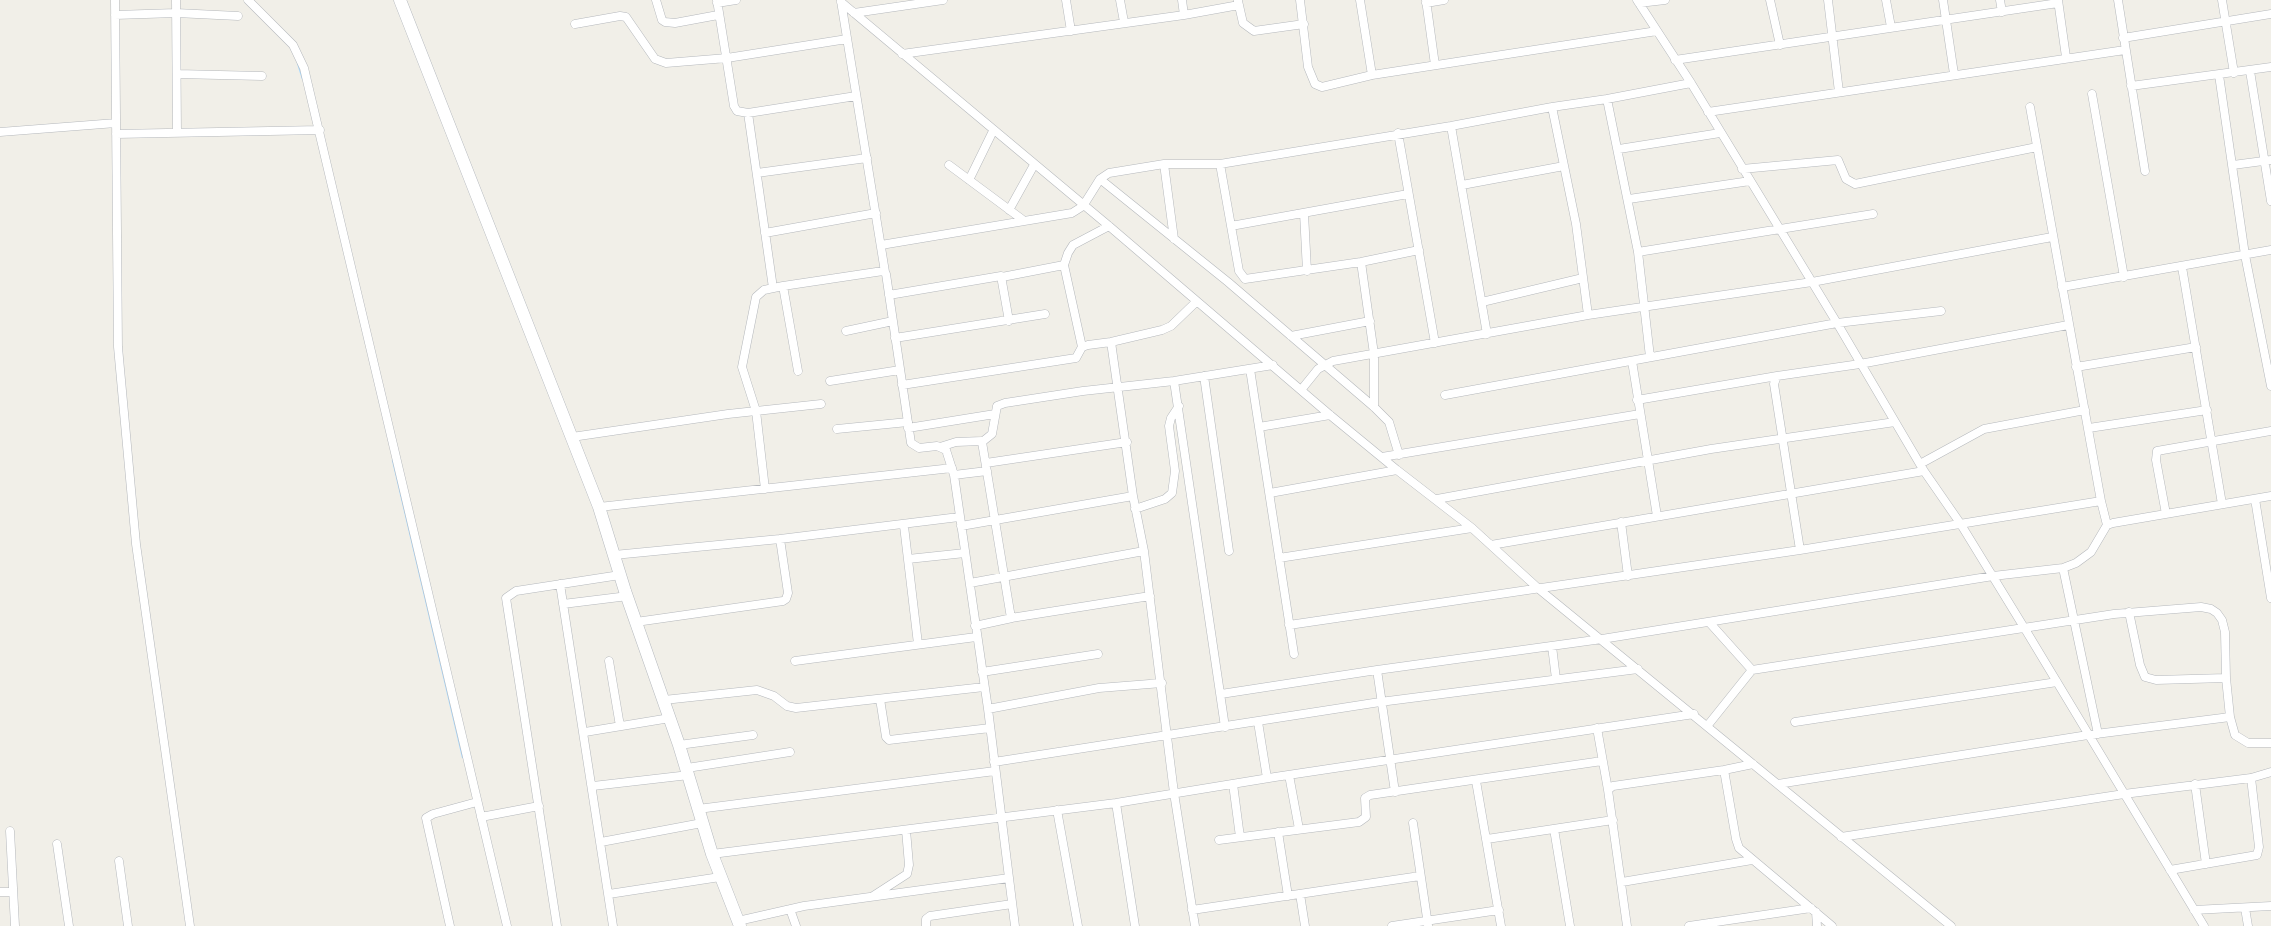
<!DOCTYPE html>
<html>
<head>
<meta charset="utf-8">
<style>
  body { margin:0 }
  canvas { display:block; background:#f1efe8 }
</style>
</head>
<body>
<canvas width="2271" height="926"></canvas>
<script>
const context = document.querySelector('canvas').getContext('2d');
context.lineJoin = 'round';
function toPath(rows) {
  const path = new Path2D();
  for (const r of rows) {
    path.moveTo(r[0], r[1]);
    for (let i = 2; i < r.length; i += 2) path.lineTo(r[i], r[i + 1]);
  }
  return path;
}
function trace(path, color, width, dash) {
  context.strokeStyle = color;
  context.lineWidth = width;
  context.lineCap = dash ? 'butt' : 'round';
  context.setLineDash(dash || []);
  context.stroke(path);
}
trace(toPath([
  [298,63,303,79],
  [393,460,463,757]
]), '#aadaff', 2.5);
const street = toPath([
  [115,0,118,347,136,544,190,926],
  [176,0,177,133],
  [248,0,293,45,304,68,507,926],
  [656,0,662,20,665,22,675,23,718,15],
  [717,0,734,106,737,111,748,113,856,96],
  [1066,0,1071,31],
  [1120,0,1124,22],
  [1182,0,1184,15],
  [1300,0,1308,67,1315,84,1322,87,1372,75,1657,31],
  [1360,0,1372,75],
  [1426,0,1435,65],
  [1637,0,1691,83,1837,323,1924,471,1960,523,2025,629,2204,926],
  [1770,0,1780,45],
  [1828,0,1839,92],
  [1886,0,1891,27],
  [1943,0,1954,74],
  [2000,0,2002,12],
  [2058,0,2066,57],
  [2118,0,2145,171],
  [2222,0,2234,73],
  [841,1,885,272],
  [1238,1,1243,23,1254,31,1304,24],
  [841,2,1109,226,1330,415,1397,470,1472,528,1540,590,1951,926],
  [717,3,736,0],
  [1426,3,1444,0],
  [1639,3,1665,0],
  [854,13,943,0],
  [115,15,176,13,238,16],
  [575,24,620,16,626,17,655,59,666,63,727,58,847,39],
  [2123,38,2271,14],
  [902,54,1184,15,1239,5],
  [1675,60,2058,3],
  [2250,71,2271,201],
  [177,74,262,76],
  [2219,75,2245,255,2271,386],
  [2131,86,2271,67],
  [2092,94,2124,277],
  [1607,99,1638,252,1650,357],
  [1552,107,1576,224,1588,315],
  [2030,107,2101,501,2107,525],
  [1708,112,2125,50],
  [748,113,773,288],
  [1451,126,1487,334],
  [0,132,116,123],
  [1398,133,1435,343],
  [116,134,320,130],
  [1619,149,1720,133],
  [1164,164,1174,239],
  [1220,164,1239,271,1245,279,1361,262,1419,250],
  [949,165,1023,220],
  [2233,165,2271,160],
  [1742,169,1838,160,1846,179,1855,184,2037,147],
  [757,173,867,158],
  [1100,179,1228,282,1374,407,1389,422,1399,455],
  [969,180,993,131],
  [1462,185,1564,166],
  [1629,199,1750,181],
  [1009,210,1034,165],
  [1304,213,1307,271],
  [1231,226,1408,194],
  [765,233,876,213],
  [881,245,1072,213,1083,206,1100,179,1109,173,1164,164,1220,164,1451,126,1552,107,1607,99,1691,83],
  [1638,252,1873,214],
  [1361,262,1374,354,1374,407],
  [1064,265,1082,347],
  [2182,267,2222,504],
  [1002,277,1064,265,1068,253,1073,245,1109,226],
  [783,286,798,371],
  [2062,287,2271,250],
  [889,295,1001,276,1009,321],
  [1482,302,1583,278],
  [846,331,893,321],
  [1291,336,1370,321],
  [895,338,1045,314],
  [1111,342,1133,496,1144,551,1174,793,1195,926],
  [1632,361,1657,516],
  [2076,367,2196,347],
  [1250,369,1294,654],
  [1204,376,1229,551],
  [830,381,900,370],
  [1174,381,1225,727],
  [902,385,1076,358,1082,347,1088,345,1111,342,1162,330,1171,326,1196,302],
  [1301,390,1318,369,1333,361,1588,315,1812,282,2052,237],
  [1445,395,1837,323,1941,311],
  [1637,400,1777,376],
  [1259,427,1330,415],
  [908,428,995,414],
  [2089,428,2207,410],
  [837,429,908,422],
  [572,437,728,414,821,404],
  [940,447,956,442,982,441],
  [1382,457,1640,414],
  [986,463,1127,442],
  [1920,464,1984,429,2085,410],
  [954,475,987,471],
  [765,489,756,411,742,367,756,297,764,290,783,286,883,271,886,274,911,443,919,448,937,446,946,450,954,475,988,709,1015,926],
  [1270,493,1397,470],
  [1437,499,1711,449,1895,422],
  [2255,499,2271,598],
  [599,507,952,468],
  [1135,509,1165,499,1172,493,1175,471,1169,426,1171,418,1179,406],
  [2166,514,2156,460,2157,451,2271,431],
  [1621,522,1628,576],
  [904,526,918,644],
  [961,526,1133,496],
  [1491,545,1924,471],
  [1800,550,1774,384,1777,376,1860,364,2068,325],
  [614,555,780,539,959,517],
  [1279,558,1472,528],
  [908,559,965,553],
  [970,583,1144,551],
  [560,584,613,926],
  [1150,596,1011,618,982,442,992,434,997,406,1005,403,1083,391,1174,381,1273,365],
  [563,604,628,596],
  [2129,612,2140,665,2145,677,2156,680,2226,678],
  [636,622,783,601,786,599,788,593,780,539],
  [1709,622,1752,670,2114,614,2201,607,2211,609,2217,613,2222,620,2225,632,2226,678,2230,717,2235,735,2248,743,2271,743],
  [1289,625,1800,550,2101,501],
  [975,626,1012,618],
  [1552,646,1556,679],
  [609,661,620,726],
  [795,661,976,637],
  [1377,670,1395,792],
  [982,672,1098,654],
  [1221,694,1377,670,1602,639,1993,576,2063,568],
  [880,699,886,737,889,740,990,728],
  [664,700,757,690,774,696,787,706,796,708,984,687],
  [988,709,1099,688,1162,683],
  [1258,722,1267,778],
  [1795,722,2057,682],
  [1708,725,1752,670],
  [1597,728,1608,790],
  [585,732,670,718],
  [2098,734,2063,568,2076,563,2091,552,2107,525,2113,523,2271,496],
  [679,745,753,735],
  [994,762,1380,702,1638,669],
  [687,768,790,752],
  [1724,770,1736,839,1739,848,1832,926],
  [1289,775,1299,829],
  [1476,781,1501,926],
  [1233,784,1240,837],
  [1778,784,2088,735,2230,717],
  [2195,784,2206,864],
  [593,786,689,775],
  [1116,803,1135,926],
  [698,809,995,771],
  [1057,810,1078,926],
  [481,817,539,806],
  [1413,823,1428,925],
  [1554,829,1570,926],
  [10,831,15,926],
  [1278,832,1288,896],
  [1841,837,2124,794,2251,778,2271,772],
  [1487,839,1613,820],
  [1219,840,1359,822,1366,817,1365,798,1370,795,1602,761],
  [601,842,702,823],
  [57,844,69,926],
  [712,854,1116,803,1275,777,1694,714],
  [119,861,128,926],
  [2170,870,2257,855,2259,847,2251,778],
  [1622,882,1752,860],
  [0,892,13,892],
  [609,894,720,877],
  [1300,894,1305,926],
  [873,896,907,874,909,865,906,830],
  [2245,908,2248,926],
  [790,909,796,926],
  [1192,910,1420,876],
  [2194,910,2271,906],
  [1816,912,1817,926],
  [738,921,804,906,1009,878],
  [450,926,426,818,433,814,477,802],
  [557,926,506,598,516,591,620,575],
  [926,926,926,919,930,916,1012,904],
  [1392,926,1499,910],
  [1627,926,1608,790,1613,786,1724,770,1753,764],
  [1689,926,1811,908]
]);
const secondary = toPath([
  [400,0,599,507,625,591,679,745,712,854,740,926]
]);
trace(street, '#b5b8bc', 9);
trace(secondary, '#b6babf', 13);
trace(street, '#fff', 8);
trace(secondary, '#fff', 12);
</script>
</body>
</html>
